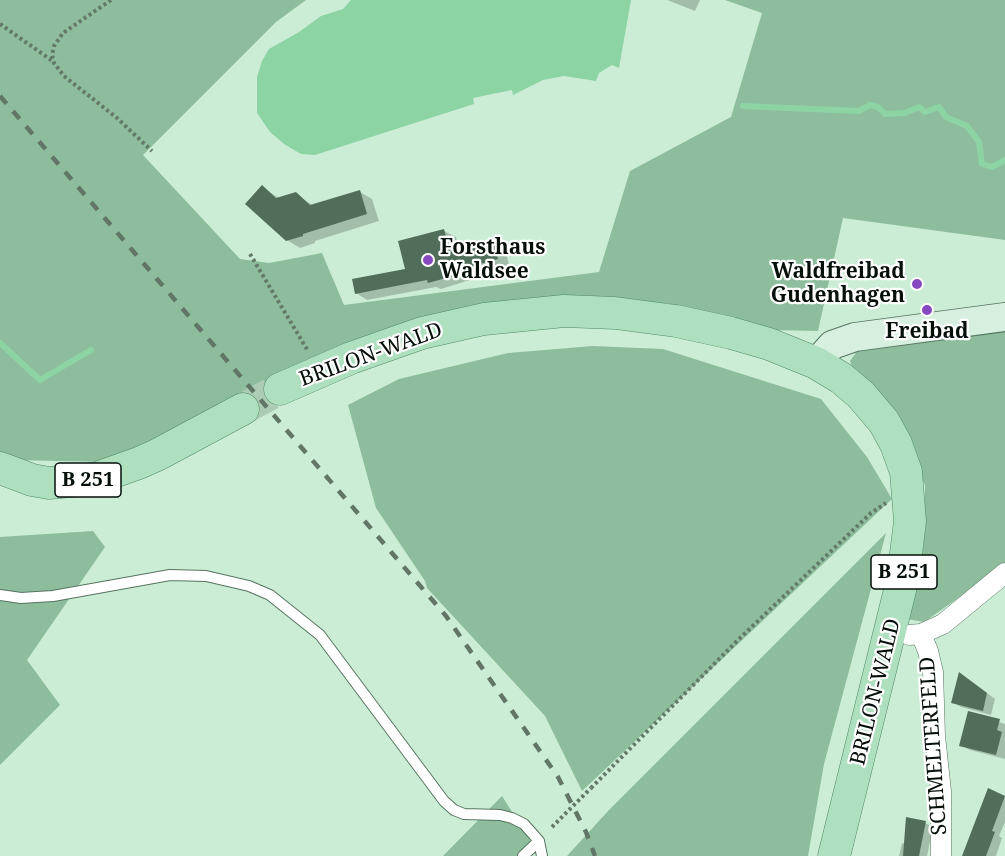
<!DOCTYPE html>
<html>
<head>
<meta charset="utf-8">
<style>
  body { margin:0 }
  canvas { display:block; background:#cbedd5 }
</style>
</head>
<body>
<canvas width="1005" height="856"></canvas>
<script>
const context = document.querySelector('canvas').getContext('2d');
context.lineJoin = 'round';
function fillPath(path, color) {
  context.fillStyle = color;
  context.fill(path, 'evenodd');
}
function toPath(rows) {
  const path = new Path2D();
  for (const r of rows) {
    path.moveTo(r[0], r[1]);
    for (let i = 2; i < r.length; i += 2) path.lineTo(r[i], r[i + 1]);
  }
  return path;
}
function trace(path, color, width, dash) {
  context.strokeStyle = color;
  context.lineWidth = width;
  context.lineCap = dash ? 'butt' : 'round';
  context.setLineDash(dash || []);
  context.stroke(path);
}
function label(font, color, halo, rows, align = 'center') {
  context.font = font + ' "Noto Serif",serif';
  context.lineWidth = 4.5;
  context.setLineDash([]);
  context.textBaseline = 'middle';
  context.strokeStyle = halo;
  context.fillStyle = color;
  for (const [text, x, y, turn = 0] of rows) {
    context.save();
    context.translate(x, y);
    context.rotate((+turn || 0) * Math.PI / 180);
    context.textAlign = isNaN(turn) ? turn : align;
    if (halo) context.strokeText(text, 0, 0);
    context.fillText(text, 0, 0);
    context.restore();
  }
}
fillPath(toPath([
  [0,0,306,0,276,22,143,155,240,259,269,263,322,253,344,305,599,272,630,171,731,117,762,13,725,0,1005,0,1005,240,843,218,818,331,771,330,667,303,502,302,303,365,226,407,113,462,8,460,0,455],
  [1005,323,1005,565,924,622,907,619,923,546,925,485,892,414,853,369,850,361,858,350],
  [593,346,663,349,821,399,867,457,892,499,582,791,545,716,427,588,425,581,376,508,348,405,399,379,508,353],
  [93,531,105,547,27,660,60,705,0,765,0,537],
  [886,533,824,764,808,856,567,856,608,811],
  [502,796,531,842,517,856,443,856]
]), '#8dbd9c');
fillPath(toPath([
  [351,0,631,0,619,68,612,65,599,73,596,81,564,76,543,80,513,95,512,90,473,98,474,104,315,155,301,154,284,144,270,132,257,113,257,77,262,61,269,49,299,32,321,16,343,9]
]), '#8dd4a5');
fillPath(toPath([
  [667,0,700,0,695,11],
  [262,187,280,199,295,194,314,206,360,192,372,199,379,221,315,241,315,243,300,248,287,240],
  [444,231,456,237,459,251,493,242,505,248,509,265,472,275,473,279,441,289,436,287,367,300,356,293,407,270],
  [968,679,995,699,991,715,961,707,953,702],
  [970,713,1005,724,1005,759,970,750,961,745],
  [989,790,1005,796,1005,822,999,836,1002,838,996,856,964,856],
  [925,823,933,827,927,856,899,856,902,843,906,844]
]), '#0003');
trace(toPath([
  [743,106,859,111,870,105,878,107,885,114,905,113,919,107,925,112,939,107,946,117,967,126,979,142,982,164,992,167,1005,160],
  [0,343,40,380,91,350]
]), '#8dd4a5', 6);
fillPath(toPath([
  [262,185,276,198,296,192,310,205,360,190,367,214,303,234,303,236,286,241,245,204],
  [444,229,450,252,493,240,498,259,462,269,462,273,457,275,428,283,427,280,355,294,352,279,405,269,398,241],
  [959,672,987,693,983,711,951,703],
  [968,711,1000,719,997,730,1002,732,996,755,959,746],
  [988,788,1005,796,992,831,995,832,986,856,962,856],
  [906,817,926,821,919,856,903,856]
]), '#506e59');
trace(toPath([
  [243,409,280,389]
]), '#adccb6', 32, [32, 16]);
const service = toPath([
  [0,595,21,598,53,596,170,575,206,576,249,586,270,595,320,635,444,801,454,810,464,814,500,815,512,818,524,824,539,841,542,856],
  [523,856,539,841]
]);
const minor = toPath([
  [921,634,928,651,933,672,935,736,941,791,941,856],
  [909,635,921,634,943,624,1005,573]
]);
const secondary = toPath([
  [816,363,832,345,855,337,1005,317]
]);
const primary = toPath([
  [280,389,351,358,422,333,484,319,564,311,615,313,676,321,731,333,769,344,816,363,841,378,861,395,884,422,896,444,906,472,910,521,903,578,834,856],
  [0,468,32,480,49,483,94,479,139,463,157,455,243,409]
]);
trace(service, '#567460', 12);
trace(minor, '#567460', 21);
trace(secondary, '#567460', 30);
trace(primary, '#4f8964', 33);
trace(toPath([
  [111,0,63,33,54,46,52,55,54,63,64,76,117,118,152,151],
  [0,24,54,62],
  [250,254,308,351],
  [591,788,738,640,871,513,886,503]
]), '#63796a', 4, [3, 3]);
trace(service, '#fff', 10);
trace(minor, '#fff', 20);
trace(secondary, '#d6efdf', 28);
trace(primary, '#aedfbf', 32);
trace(toPath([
  [0,96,446,616,558,777,586,832,595,856]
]), '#617667', 4.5, [10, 10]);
trace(toPath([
  [552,827,591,788]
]), '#63796a', 4, [3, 3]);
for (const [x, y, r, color] of [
  [428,260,6,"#8649bf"],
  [917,284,6,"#8649bf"],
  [927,310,6,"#8649bf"]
]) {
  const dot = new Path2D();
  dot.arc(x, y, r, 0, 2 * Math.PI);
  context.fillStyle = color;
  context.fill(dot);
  trace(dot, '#fff', 2);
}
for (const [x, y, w] of [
  [88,480,66],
  [904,572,66]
]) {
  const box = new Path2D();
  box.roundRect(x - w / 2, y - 17, w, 34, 4.5);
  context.fillStyle = '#fff';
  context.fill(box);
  trace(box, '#040f08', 1.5);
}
label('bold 20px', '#040f08', null, [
  ["B 251",88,480],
  ["B 251",904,572]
]);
label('bold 21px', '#040f08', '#fff', [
  ["Forsthaus",440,248],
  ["Waldsee",440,272],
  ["Waldfreibad",905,272,"right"],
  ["Gudenhagen",905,296,"right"],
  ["Freibad",927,332,"center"]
], 'left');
label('21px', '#040f08', '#fff', [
  ["BRILON-WALD",371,355,-20],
  ["BRILON-WALD",876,692,-76],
  ["SCHMELTERFELD",934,746,-94]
]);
</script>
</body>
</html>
